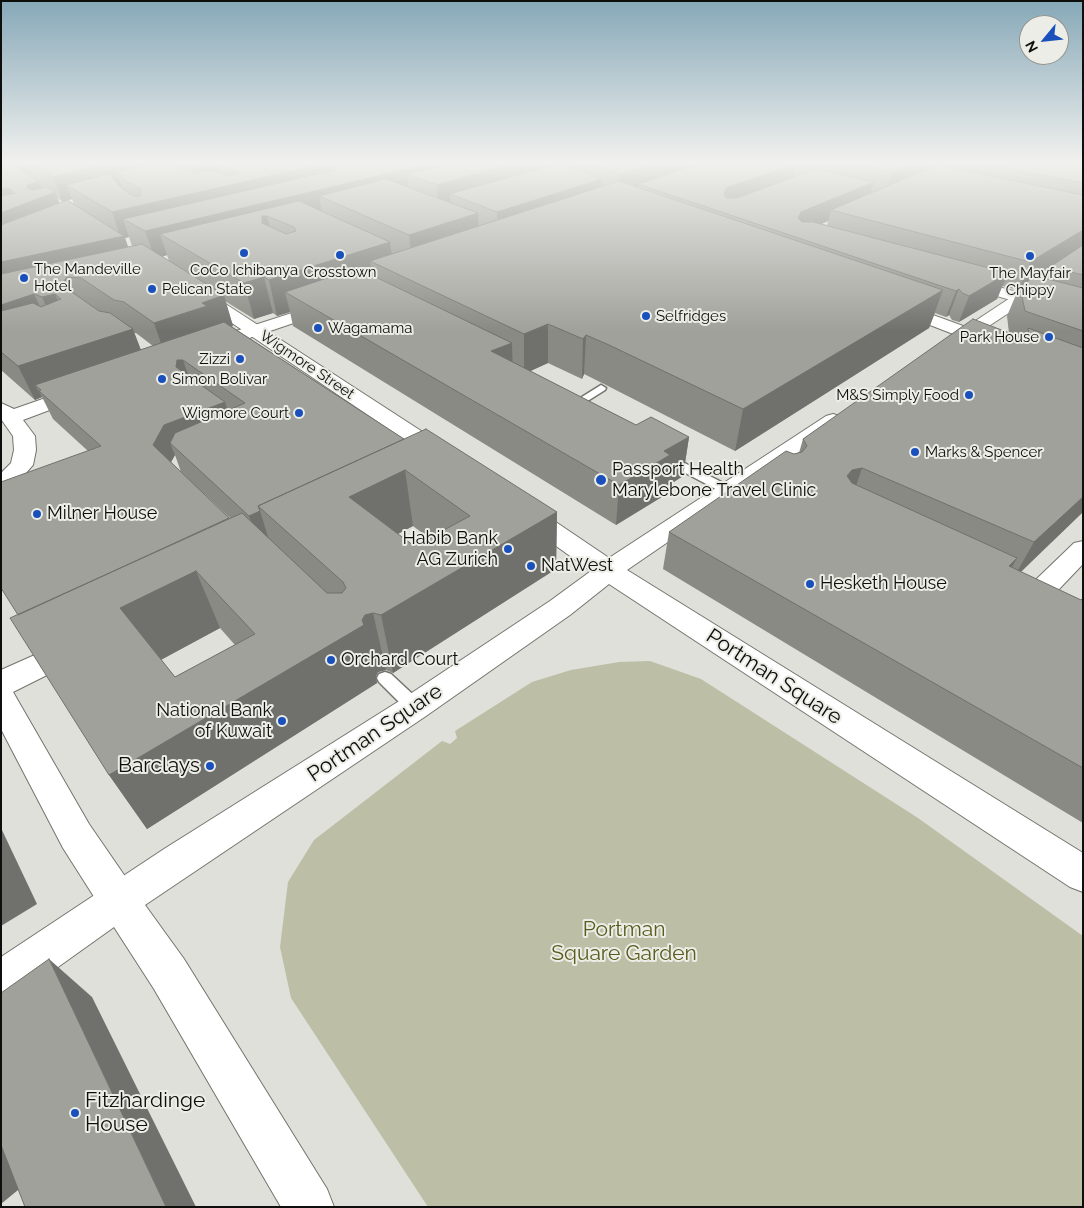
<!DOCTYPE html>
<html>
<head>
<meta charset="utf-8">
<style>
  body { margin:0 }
  #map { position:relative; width:1084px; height:1208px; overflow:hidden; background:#dfe0d9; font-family:Raleway,sans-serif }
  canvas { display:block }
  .frame { position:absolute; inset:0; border:2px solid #0e0f0c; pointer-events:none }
  .north { position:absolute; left:1019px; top:15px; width:50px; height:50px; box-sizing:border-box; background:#ecede6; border:1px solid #93948f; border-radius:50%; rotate:242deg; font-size:14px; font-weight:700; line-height:20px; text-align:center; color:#0e0f0c }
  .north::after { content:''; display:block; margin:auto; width:18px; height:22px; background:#1950bc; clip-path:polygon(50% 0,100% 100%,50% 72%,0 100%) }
</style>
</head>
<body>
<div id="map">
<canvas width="1084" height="1208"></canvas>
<div class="frame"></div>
<div class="north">N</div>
</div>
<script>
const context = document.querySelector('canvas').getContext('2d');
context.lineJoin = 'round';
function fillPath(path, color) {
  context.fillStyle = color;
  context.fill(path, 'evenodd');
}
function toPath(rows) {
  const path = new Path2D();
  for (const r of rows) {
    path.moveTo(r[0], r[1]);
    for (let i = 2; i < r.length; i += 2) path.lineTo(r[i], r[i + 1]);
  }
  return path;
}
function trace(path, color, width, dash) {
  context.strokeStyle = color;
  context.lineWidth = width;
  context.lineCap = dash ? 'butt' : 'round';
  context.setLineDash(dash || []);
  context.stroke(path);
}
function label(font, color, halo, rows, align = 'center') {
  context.font = font + ' Raleway,sans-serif';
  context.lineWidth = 4;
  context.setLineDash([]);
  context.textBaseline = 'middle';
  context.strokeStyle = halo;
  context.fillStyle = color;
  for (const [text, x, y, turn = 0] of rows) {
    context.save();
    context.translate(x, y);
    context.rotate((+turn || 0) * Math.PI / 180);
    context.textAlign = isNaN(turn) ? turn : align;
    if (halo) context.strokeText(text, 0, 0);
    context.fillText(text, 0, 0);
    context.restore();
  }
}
fillPath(toPath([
  [650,661,701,679,918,818,1083,936,1083,1207,428,1207,291,998,280,947,288,882,314,840,442,741,450,744,457,738,455,731,532,682,571,670,619,662]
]), '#bcbfa6');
const service = toPath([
  [601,385,606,388,605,390,578,407,570,407,569,405,601,385],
  [667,454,733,488,735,491,729,495,725,494,663,461,661,458,667,454],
  [385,672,391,674,421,702,424,707,421,712,415,714,409,712,379,682,377,678,379,674,385,672]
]);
const minor = toPath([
  [964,277,1083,311,1083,321,959,285,956,282,959,279,964,277],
  [326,302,332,304,334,307,332,310,214,350,202,350,199,346,202,342,326,302],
  [80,386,87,388,90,392,87,396,23,420,35,436,36,450,33,465,9,492,1,494,1,473,11,463,14,450,13,436,1,419,1,403,14,409,80,386],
  [1083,541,1083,564,1041,608,1031,610,1021,608,1017,601,1021,594,1074,543,1083,541],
  [73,638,83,641,88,649,83,657,13,692,89,824,133,888,138,901,133,914,119,920,105,914,63,848,1,729,1,670,73,638]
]);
const tertiary = toPath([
  [1083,250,1083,261,1027,301,972,337,960,337,957,333,1083,250]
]);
const primary = toPath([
  [198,288,204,290,452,451,455,456,452,461,444,463,436,461,192,296,190,293,192,290,198,288],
  [897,302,999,339,1002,343,999,347,987,347,891,310,889,307,897,302],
  [833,414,840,416,843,420,840,424,627,570,1083,853,1083,892,1070,887,609,584,570,615,426,716,145,905,184,959,327,1189,334,1207,281,1207,154,989,114,927,16,997,1,1003,1,957,164,849,404,698,550,601,591,571,517,518,514,513,517,508,526,506,535,508,609,558,826,416,833,414]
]);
trace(service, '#74746e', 3);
trace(minor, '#74746e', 2);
trace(tertiary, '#74746e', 2);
trace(primary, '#74746e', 2);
fillPath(service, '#fff');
fillPath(minor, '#fff');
fillPath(tertiary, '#fff');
fillPath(primary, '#fff');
fillPath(toPath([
  [1,162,1083,162,1083,512,1021,572,1081,600,1083,598,1083,823,663,569,669,532,794,454,799,453,803,439,1009,333,1007,316,1018,290,1002,286,997,299,959,322,952,320,949,315,946,317,935,313,929,328,735,451,606,385,584,374,582,379,548,363,530,371,636,425,689,437,683,476,666,487,665,495,616,525,293,326,290,312,277,316,273,313,254,319,225,301,233,326,231,326,404,439,557,512,556,569,393,673,386,670,378,672,376,676,377,683,147,829,109,775,18,615,88,451,53,419,42,397,35,400,1,370],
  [57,198,63,202,59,203],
  [72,199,74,204,68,200],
  [828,221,827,225,822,224],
  [129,237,132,246,128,247,125,238],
  [167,255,169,261,162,257],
  [1048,272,1045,278,1040,277],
  [134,333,136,333,153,346,141,350],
  [175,455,181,472,230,518,229,518,171,462],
  [413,526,429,538,414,546,398,534],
  [220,628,235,645,175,677,161,660]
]), '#8a8a84');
fillPath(toPath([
  [16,162,25,162,29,173,21,175],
  [114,162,180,162,187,184,117,172,122,186,85,196,66,185,72,199,63,202,53,177],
  [215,162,222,186,200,191,193,167],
  [331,162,336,186,356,162,548,162,548,183,450,194,451,212,439,216,437,185,407,174,409,194,319,196,323,216,267,216,275,248,160,234,167,255,155,259,145,231,123,219,129,237,125,238,134,264,67,277,80,307,76,312,63,282,1,294,1,262,120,236,112,212],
  [564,162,579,162,578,173,563,178],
  [662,162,732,162,638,184,637,193,619,199,620,174],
  [915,162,928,162,923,179,885,196,892,172],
  [796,164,792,184,721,212,724,194,726,188],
  [602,179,601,205,498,239,497,212],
  [39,182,45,196,55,192,65,217,1,245,1,189,9,188,18,206,27,188,28,185],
  [874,182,868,204,831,210,828,221,796,235,798,218,801,212],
  [478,213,480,246,413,269,409,235],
  [1083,230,1083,250,1050,267,1048,272,1021,289,1020,286,1018,291,1030,262],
  [390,242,394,272,370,261,373,283,285,292,290,312,277,316,269,280],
  [1008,273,997,299,959,322,969,296],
  [264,277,273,313,254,319,244,283],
  [959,289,949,315,946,317,956,291],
  [943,290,929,328,735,451,743,409],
  [34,294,48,324,1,330,1,305],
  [55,294,69,324,56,328,42,297],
  [224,295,233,326,215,333,165,355,154,323,202,303],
  [548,324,548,363,524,374,524,334],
  [133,329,145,361,41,390,35,385,42,397,35,400,18,366],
  [586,335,584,374,582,379,583,339],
  [512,343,513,379,491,351],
  [177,360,183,360,192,386,176,367],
  [225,402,234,430,170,443,175,455,165,473,153,445,164,425],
  [689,437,683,476,666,487,665,495,616,525,619,485,664,451],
  [862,468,850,504,847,476,852,470],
  [405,470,413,526,361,553,262,509],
  [1083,497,1083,512,1013,579,1034,542],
  [260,511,269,540,259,545,249,516],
  [557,512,556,569,393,673,381,615],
  [1017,558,996,596,1009,566],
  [196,571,220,628,151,665,20,619],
  [373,613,386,670,378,672,376,676,377,683,147,829,109,775,362,620,365,615],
  [1,828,37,904,1,926],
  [49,959,92,997,196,1207,166,1207],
  [1,1138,52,1162,1,1204]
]), '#70716c');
const building = toPath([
  [1,162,8,162,39,182,28,185,27,188,32,190,47,187,55,192,1,213,1,196,15,193,9,188,1,189,1,162],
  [28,162,114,162,53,177,28,162],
  [156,162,178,162,176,165,192,174,213,170,230,176,238,173,215,162,193,167,183,162,356,162,363,166,379,162,438,162,145,231,123,219,335,170,336,164,331,162,112,212,66,185,109,174,120,187,133,196,140,196,141,189,127,182,117,172,156,162],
  [457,162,520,162,437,185,407,174,457,162],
  [585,162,662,162,620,174,585,162],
  [706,162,787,162,796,164,726,188,724,194,726,198,737,198,816,169,874,182,801,212,798,218,802,222,813,222,1008,273,969,296,962,293,959,289,956,291,638,184,706,162],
  [846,162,915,162,892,172,846,162],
  [974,162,1083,162,1083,183,974,162],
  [560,163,602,179,497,212,450,194,560,163],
  [937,165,1083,195,1083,230,1030,262,831,210,937,165],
  [386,179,478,213,409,235,319,196,386,179],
  [619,181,943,290,743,409,609,345,586,335,583,339,548,324,524,334,370,261,619,181],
  [67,200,124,236,1,262,1,225,67,200],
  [299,201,390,242,269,280,264,277,244,283,160,234,299,201],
  [262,216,267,216,294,227,296,231,286,234,262,223,262,216],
  [142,244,224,295,202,303,207,306,154,323,124,302,114,300,81,278,67,277,63,282,66,288,99,311,110,313,133,329,18,366,1,352,1,311,33,303,41,307,61,299,55,294,42,297,34,294,1,305,1,274,142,244],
  [1083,245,1083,275,1050,267,1083,245],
  [357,268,512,343,491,351,636,425,651,417,689,437,664,451,670,455,619,485,285,292,357,268],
  [1036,276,1083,288,1083,331,1025,311,1020,286,1036,276],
  [973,319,1030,341,1028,328,1083,348,1083,497,1034,542,862,468,852,470,847,476,852,483,1017,558,1009,566,1081,600,1083,598,1083,768,669,532,786,451,794,454,802,452,807,446,803,439,973,319],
  [224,322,404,439,258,506,260,511,249,516,170,443,175,433,245,403,183,360,177,360,176,367,225,402,164,425,153,445,229,518,18,615,1,588,1,482,101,446,39,391,41,390,35,385,224,322],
  [426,429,557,512,381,615,373,613,365,615,362,620,364,625,109,775,10,618,242,513,327,593,342,593,346,588,343,582,258,506,426,429],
  [405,470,470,516,414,546,349,497,405,470],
  [196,571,255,634,175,677,120,608,196,571],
  [49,959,166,1207,25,1207,1,1145,1,993,49,959]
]);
fillPath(building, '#a0a19a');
trace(building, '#70716c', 1);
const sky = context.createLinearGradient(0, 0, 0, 331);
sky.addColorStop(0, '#86a8b8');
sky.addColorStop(0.49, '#f1f1ee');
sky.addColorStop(1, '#f1f1ee00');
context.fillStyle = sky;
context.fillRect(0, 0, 1084, 331);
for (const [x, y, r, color] of [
  [244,253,5,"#1950bc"],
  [340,255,5,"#1950bc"],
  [1030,256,5,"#1950bc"],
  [24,278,5,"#1950bc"],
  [152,289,5,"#1950bc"],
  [646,316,5,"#1950bc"],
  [318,328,5,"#1950bc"],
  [1049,337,5,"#1950bc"],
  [240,359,5,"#1950bc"],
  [162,379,5,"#1950bc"],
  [969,395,5,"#1950bc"],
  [299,413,5,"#1950bc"],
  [915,452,5,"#1950bc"],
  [601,480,6,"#1950bc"],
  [37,514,5,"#1950bc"],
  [508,549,5,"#1950bc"],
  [531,566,5,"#1950bc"],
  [810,584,5,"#1950bc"],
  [331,660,5,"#1950bc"],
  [282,721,5,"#1950bc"],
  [210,766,5,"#1950bc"],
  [75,1113,5,"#1950bc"]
]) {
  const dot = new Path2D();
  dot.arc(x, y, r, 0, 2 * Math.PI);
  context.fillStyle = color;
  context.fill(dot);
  trace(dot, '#ecede6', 2);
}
label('15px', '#0e0f0c', '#ecede6', [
  ["The Mandeville",34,269],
  ["Hotel",34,286],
  ["CoCo Ichibanya",244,270,"center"],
  ["Crosstown",340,272,"center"],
  ["The Mayfair",1030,273,"center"],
  ["Chippy",1030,290,"center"],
  ["Pelican State",162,289],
  ["Selfridges",656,316],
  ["Wagamama",328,328],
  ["Park House",1039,337,"right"],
  ["Zizzi",230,359,"right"],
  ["Simon Bolivar",172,379],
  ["M&S Simply Food",959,395,"right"],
  ["Wigmore Court",289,413,"right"],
  ["Marks & Spencer",925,452]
], 'left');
label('15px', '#0e0f0c', '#ecede6', [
  ["Wigmore Street",307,365,34]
]);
label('18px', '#0e0f0c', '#ecede6', [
  ["Passport Health",612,470],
  ["Marylebone Travel Clinic",612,491],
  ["Milner House",47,514],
  ["Habib Bank",498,539,"right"],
  ["AG Zurich",498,560,"right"],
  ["NatWest",541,566],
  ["Hesketh House",820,584],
  ["Orchard Court",341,660],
  ["National Bank",272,711,"right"],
  ["of Kuwait",272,732,"right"]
], 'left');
label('21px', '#0e0f0c', '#ecede6', [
  ["Portman Square",774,677,33],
  ["Portman Square",375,733,-34]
]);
label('21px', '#0e0f0c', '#ecede6', [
  ["Barclays",200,766],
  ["Fitzhardinge",85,1101,"left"],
  ["House",85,1125,"left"]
], 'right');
label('21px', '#595c1d', '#ecede6', [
  ["Portman",624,930],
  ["Square Garden",624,954]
]);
</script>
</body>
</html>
